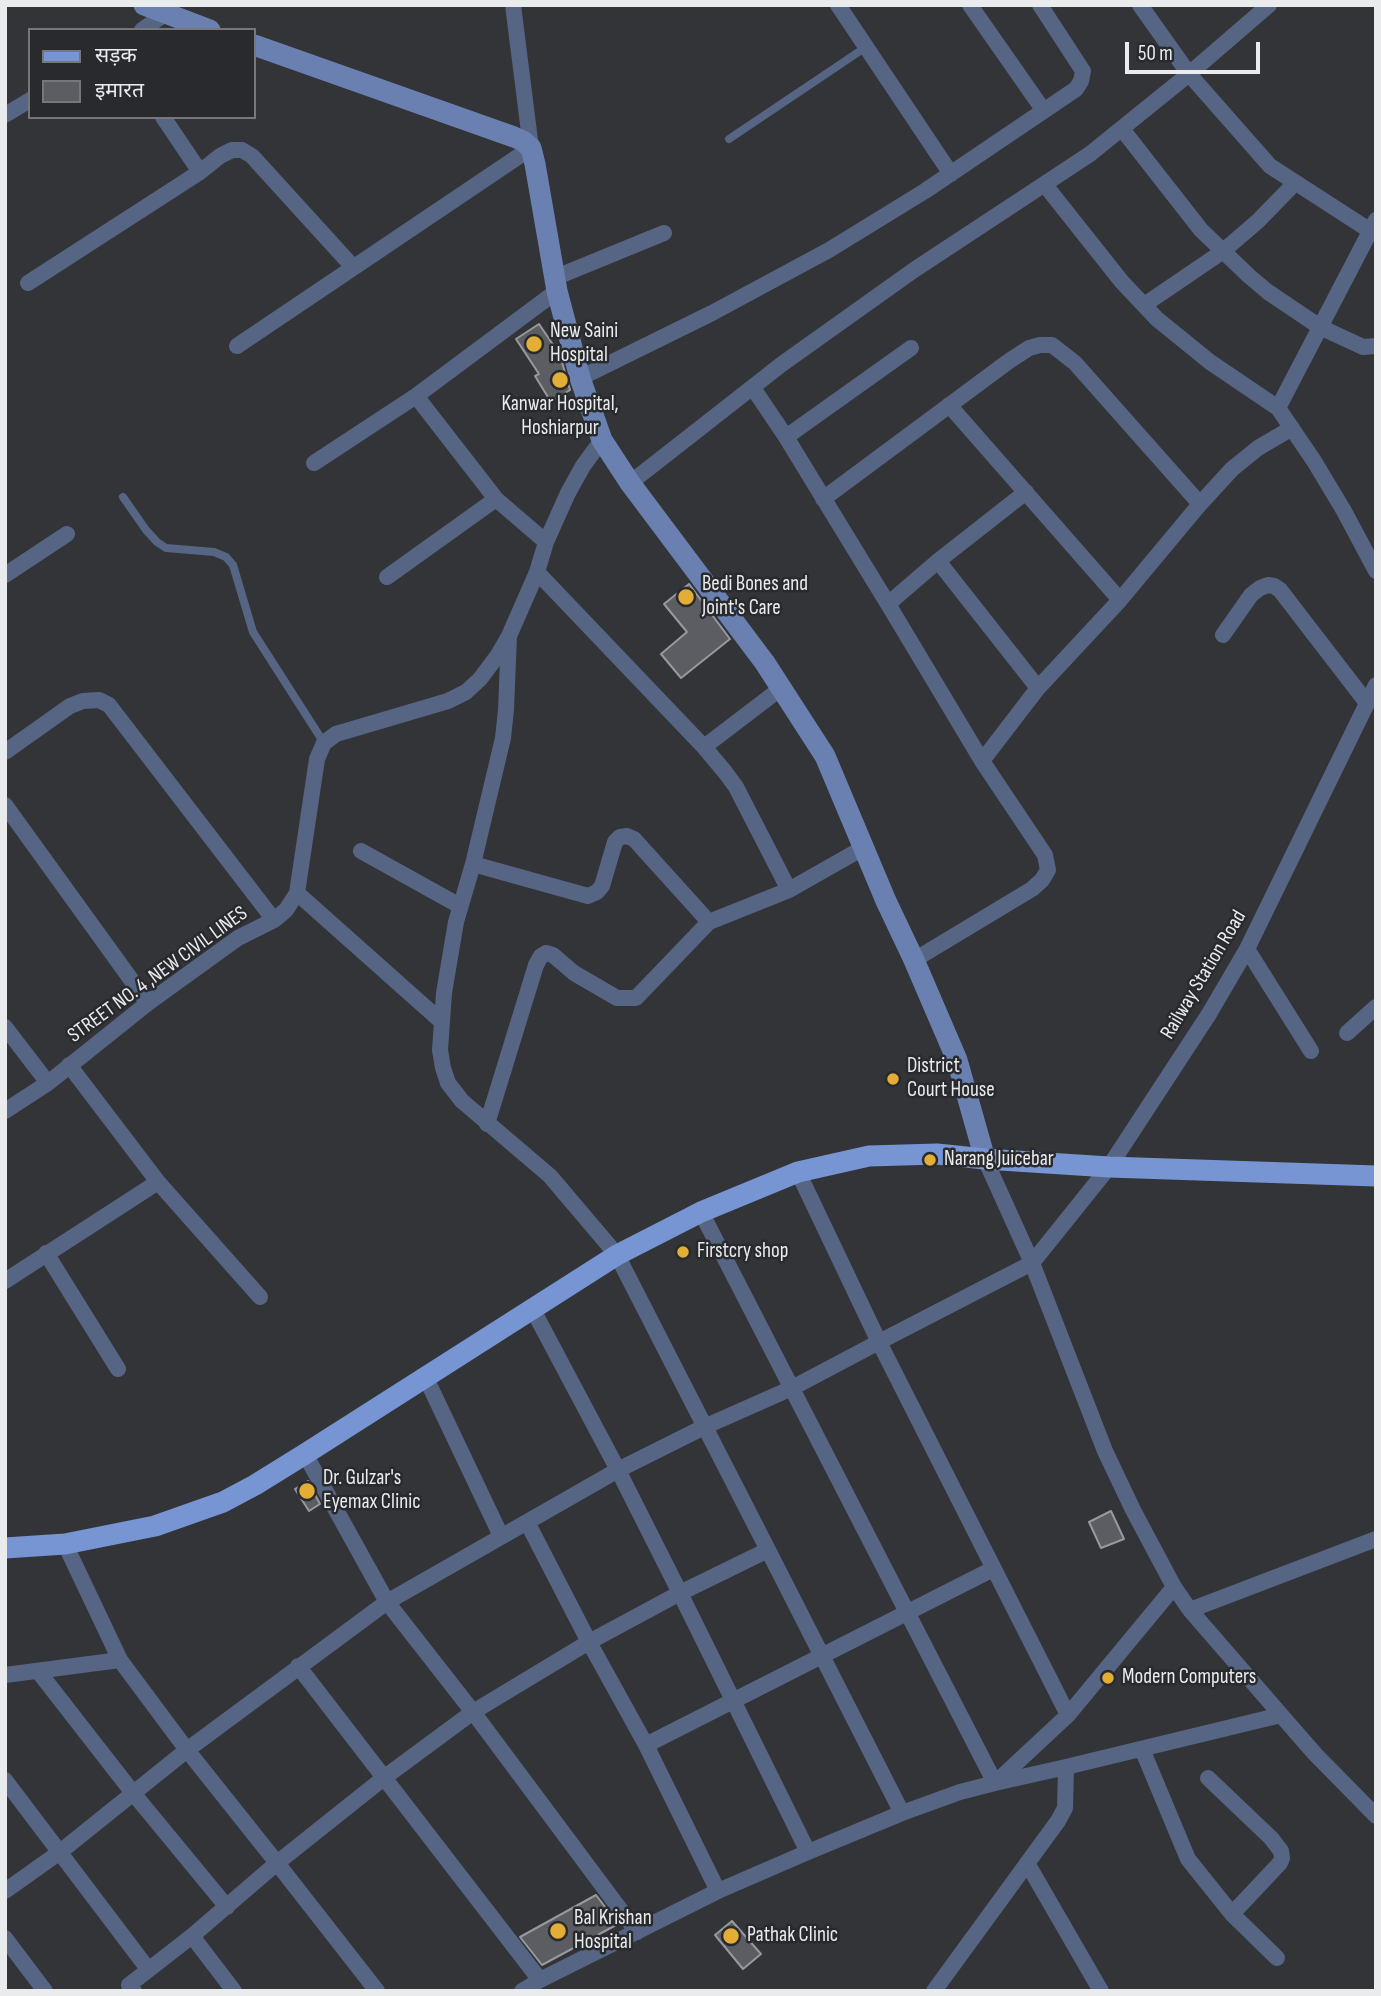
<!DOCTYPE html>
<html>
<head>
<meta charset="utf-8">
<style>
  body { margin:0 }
  #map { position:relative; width:1381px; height:1996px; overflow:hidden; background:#323438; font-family:"Sofia Sans Condensed","Noto Sans Devanagari",sans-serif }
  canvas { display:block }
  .frame { position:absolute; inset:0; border:7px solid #e9ebed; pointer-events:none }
  .legend { position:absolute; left:28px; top:28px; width:228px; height:91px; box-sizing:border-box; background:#282a2e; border:2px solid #75777a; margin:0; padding:9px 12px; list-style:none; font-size:21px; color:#e9ebed }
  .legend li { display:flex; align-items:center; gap:14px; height:35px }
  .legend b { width:35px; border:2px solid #75777a }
  .scale { position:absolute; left:1125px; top:42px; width:135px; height:32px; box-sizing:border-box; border:4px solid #e9ebed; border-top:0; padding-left:9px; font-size:21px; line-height:24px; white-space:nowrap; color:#e9ebed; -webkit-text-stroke:5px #282a2e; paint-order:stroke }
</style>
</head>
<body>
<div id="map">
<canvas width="1381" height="1996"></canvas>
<div class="frame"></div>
<ul class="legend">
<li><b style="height:9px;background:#7795d2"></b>सड़क</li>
<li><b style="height:19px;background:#5b5d62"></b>इमारत</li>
</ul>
<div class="scale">50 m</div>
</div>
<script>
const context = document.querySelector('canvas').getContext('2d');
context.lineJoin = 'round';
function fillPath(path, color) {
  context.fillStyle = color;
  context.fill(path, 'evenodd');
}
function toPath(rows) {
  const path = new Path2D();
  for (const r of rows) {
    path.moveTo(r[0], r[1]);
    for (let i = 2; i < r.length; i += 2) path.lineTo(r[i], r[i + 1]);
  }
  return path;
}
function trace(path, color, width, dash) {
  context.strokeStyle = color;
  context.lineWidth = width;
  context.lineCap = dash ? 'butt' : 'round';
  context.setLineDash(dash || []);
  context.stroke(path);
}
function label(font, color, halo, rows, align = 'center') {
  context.font = font + ' "Sofia Sans Condensed",sans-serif';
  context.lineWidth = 5;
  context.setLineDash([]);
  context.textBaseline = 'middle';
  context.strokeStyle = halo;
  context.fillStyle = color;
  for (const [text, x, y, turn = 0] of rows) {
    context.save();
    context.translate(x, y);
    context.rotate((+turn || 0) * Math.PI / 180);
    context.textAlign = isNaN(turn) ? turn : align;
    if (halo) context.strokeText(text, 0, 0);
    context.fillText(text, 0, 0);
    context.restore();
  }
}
const building = toPath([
  [539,324,560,355,570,390,551,402,535,376,539,374,516,339,539,324],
  [689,584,730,639,681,678,661,654,687,632,664,604,689,584],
  [308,1481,320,1504,309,1511,295,1489,308,1481],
  [1111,1511,1124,1539,1101,1548,1089,1522,1111,1511],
  [596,1895,618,1924,542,1965,520,1937,596,1895],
  [732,1921,761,1954,743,1969,715,1935,732,1921]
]);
fillPath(building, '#5b5d62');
trace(building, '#96999e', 2);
trace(toPath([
  [729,139,866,47],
  [123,497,146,530,157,542,166,548,214,552,226,557,233,565,253,632,324,743]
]), '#566583', 8);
trace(toPath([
  [838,5,951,174],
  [970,5,1044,111],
  [1140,5,1189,74,1270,166,1369,230],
  [142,30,165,14],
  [5,115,30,100],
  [163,117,200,172],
  [1122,129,1201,230,1249,276,1268,292,1320,327,1363,347,1376,346],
  [1045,185,1122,282,1157,319,1210,362,1278,408,1314,461,1344,511,1376,571],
  [554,278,664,233],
  [28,283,200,172,220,156,232,150,242,150,252,156,353,267],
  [1144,305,1222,252,1258,221,1295,183],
  [237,346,531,148,513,5],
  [580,378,712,313,829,250,925,191,1076,89,1081,81,1083,71,1040,5],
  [753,388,786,437,888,604],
  [416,396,496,499,546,542],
  [949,405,1120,600],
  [1278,408,1376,220],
  [786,437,911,348],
  [314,463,416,396,557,291],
  [630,483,782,364,914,270,1090,154,1189,74,1269,5],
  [823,499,1009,361,1029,348,1040,345,1052,345,1075,363,1200,504],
  [938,561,1038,688],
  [537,572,704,747,725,772,736,787,789,890],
  [5,575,67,534],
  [387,577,496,499],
  [1223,635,1251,595,1260,588,1268,585,1274,586,1280,590,1367,703],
  [509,636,506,710,503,738,473,864,456,922,444,993,440,1050,443,1068,448,1083,462,1101,550,1176,617,1255,768,1550,680,1593,618,1470,532,1308],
  [704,747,780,689],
  [5,752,70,706,83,701,99,700,109,705,274,920],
  [982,761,1038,688,1120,600,1200,504,1232,469,1258,448,1292,428],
  [5,805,148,1003],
  [361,851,460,906],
  [473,864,588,896,597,892,602,886,615,842,620,837,627,836,634,839,709,922],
  [297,893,442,1022],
  [1247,949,1311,1051],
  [914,960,1032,889,1042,880,1048,870,1045,855,982,761,888,604,938,561,1026,492],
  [5,1027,48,1083],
  [1347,1033,1376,1007],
  [69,1065,158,1182,260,1297],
  [5,1111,48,1083,148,1003,238,938,274,920,286,910,297,893,317,759,324,743,336,734,448,701,466,692,480,679,498,655,509,636,537,572,546,542,568,493,583,466,602,440],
  [487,1124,536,965,541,956,546,953,553,955,574,973,617,998,636,998,709,922,789,890,863,848],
  [985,1159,1032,1263,1105,1451,1133,1510,1174,1587,1190,1610,1281,1715,1315,1754,1376,1816],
  [701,1212,995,1783,1066,1767],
  [46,1253,118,1369],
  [5,1281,158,1182],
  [425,1376,501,1536],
  [305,1454,387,1602,618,1470,704,1427,792,1388,879,1342,798,1172],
  [527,1522,589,1642,680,1593,808,1852],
  [65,1544,120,1660],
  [768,1550,902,1813],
  [1190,1610,1376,1539],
  [298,1666,540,1980,718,1891,808,1852,902,1813,960,1792,995,1783,1068,1715,879,1342,1032,1263,1109,1167,1209,1014,1247,949,1376,685],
  [38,1671,133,1793,227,1907],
  [5,1675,120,1660,187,1750,60,1852,5,1891],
  [1068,1715,1174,1587],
  [646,1745,993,1569],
  [1142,1749,1188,1859,1232,1914,1277,1958],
  [1208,1778,1271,1838,1281,1851,1282,1858,1280,1863,1232,1914],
  [5,1780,148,1969],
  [1027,1863,1101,1991],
  [637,1932,473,1712,387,1602,187,1750,277,1863,385,1777,473,1712,589,1642,646,1745,718,1891],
  [192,1936,277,1863,377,1991],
  [5,1938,45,1991],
  [134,1991,129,1985,192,1936,234,1991],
  [522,1991,540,1980],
  [934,1991,1058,1821,1065,1808,1066,1767,1281,1715]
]), '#566583', 16);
trace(toPath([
  [144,5,210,30],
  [254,45,514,137,523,141,531,148,535,164,557,291,580,378,602,440,630,483,765,663,825,756,886,901,914,960,957,1060,985,1159]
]), '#6980b0', 21);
trace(toPath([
  [5,1548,65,1544,155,1526,223,1502,255,1485,305,1454,617,1255,701,1212,798,1172,869,1156,937,1154,985,1159,1109,1167,1376,1176]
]), '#7795d2', 21);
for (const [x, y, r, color] of [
  [534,344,9,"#e3ae35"],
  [560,380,9,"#e3ae35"],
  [686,597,9,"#e3ae35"],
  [893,1079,7,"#e3ae35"],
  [930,1160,7,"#e3ae35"],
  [683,1252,7,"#e3ae35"],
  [307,1491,9,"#e3ae35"],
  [1108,1678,7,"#e3ae35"],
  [558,1931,9,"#e3ae35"],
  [731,1936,9,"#e3ae35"]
]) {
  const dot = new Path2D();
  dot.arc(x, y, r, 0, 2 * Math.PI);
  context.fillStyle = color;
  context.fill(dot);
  trace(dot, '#282a2e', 2.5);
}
label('21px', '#e9ebed', '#282a2e', [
  ["New Saini",550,332],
  ["Hospital",550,356],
  ["Kanwar Hospital,",560,405,"center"],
  ["Hoshiarpur",560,429,"center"],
  ["Bedi Bones and",702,585],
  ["Joint's Care",702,609],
  ["District",907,1067],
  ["Court House",907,1091],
  ["Narang Juicebar",944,1160],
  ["Firstcry shop",697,1252],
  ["Dr. Gulzar's",323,1479],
  ["Eyemax Clinic",323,1503],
  ["Modern Computers",1122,1678],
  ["Bal Krishan",574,1919],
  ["Hospital",574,1943],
  ["Pathak Clinic",747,1936]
], 'left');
label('21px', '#e9ebed', '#282a2e', [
  ["STREET NO. 4 ,NEW CIVIL LINES",158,975,-36],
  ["Railway Station Road",1204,975,-59]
]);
</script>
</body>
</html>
